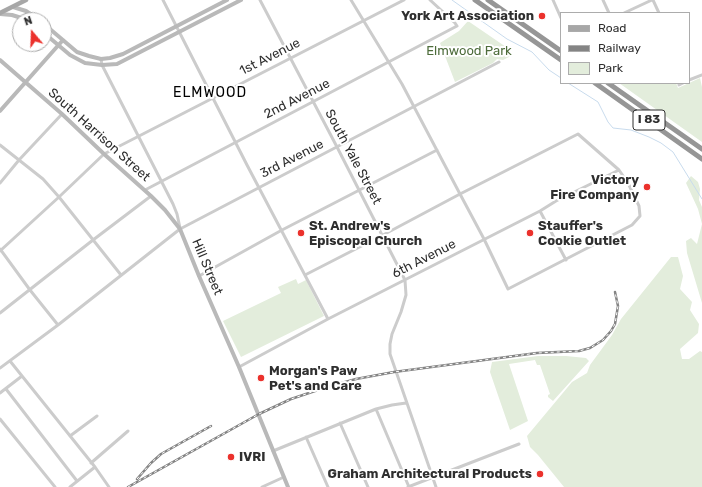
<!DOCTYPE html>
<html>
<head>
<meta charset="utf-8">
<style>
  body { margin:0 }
  #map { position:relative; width:702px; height:487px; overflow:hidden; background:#fff; font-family:Rubik,sans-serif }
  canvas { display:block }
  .legend { position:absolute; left:560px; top:12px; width:130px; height:72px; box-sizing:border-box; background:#fff; border:1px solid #acacac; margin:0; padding:5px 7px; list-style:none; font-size:12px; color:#2f2f2f }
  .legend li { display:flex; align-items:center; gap:8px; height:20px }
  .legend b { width:20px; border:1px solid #acacac }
  .north { position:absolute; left:12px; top:12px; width:40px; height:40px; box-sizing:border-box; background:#fff; border:1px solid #acacac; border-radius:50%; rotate:341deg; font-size:11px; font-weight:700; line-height:16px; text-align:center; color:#2f2f2f }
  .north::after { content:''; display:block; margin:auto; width:14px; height:18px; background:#eb312c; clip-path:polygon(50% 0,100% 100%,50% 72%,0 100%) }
</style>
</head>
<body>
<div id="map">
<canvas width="702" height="487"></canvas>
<ul class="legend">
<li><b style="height:5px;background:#a7a7a7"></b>Road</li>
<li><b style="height:5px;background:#848484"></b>Railway</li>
<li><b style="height:11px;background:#e3eddc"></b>Park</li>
</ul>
<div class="north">N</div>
</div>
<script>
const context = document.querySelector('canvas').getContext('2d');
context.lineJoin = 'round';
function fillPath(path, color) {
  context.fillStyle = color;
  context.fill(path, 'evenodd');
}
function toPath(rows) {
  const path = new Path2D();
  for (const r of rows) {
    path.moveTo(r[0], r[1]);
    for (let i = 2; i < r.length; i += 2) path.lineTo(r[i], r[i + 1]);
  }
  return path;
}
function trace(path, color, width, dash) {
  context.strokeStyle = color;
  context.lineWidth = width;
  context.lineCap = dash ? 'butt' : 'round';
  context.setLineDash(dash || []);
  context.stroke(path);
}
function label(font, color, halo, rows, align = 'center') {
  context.font = font + ' Rubik,sans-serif';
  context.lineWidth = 4;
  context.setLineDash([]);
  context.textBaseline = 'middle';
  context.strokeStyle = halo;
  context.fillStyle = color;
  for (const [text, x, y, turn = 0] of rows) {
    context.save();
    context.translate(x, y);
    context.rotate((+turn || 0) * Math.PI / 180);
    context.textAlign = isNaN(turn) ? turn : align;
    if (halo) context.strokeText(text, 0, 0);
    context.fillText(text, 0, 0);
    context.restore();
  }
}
fillPath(toPath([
  [468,21,509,49,513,55,503,60,497,59,493,63,455,82,440,43,459,31],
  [700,78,702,87,702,142,619,83,676,83,678,88],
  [691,176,698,182,700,189,699,200,702,207,702,303,687,253,686,241,691,238,697,244,702,224,698,209,686,183],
  [671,257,678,257,683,276,680,289,692,302,690,310,699,324,698,333,680,349,682,359,689,359,700,351,702,352,702,487,564,487,538,455,530,447,527,436,572,382,587,373,590,365,612,335,621,319],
  [296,279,298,284,306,280,324,316,241,357,223,321,281,293,278,287],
  [538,356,566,356,586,358,589,361,553,401,548,397,548,395,550,394,540,365,537,365,535,360,509,364,528,421,510,430,490,372,492,362]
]), '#e3eddc');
trace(toPath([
  [452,0,507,39,532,52,549,70,561,78],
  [568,83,598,102,608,122,613,128,631,130,649,137,661,143,673,152,702,199]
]), '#c8dbed', 1);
trace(toPath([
  [163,0,247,165,328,319],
  [260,0,337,147,405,280,406,295,401,312,392,334,390,344,390,354,436,487],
  [553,0,561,18],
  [603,0,609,13],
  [653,0,659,13],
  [624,13,652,0],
  [101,59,102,65,173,204,177,214,180,228],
  [689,80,702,75],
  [679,83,679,85,683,83],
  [0,145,43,179,59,197,121,275],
  [0,183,19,160,62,114],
  [145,190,457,26,455,23,430,0],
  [540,211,566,260],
  [0,249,30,290,58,325],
  [0,251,59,197,104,154,404,0],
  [305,275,383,235,460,194,578,134,619,170,628,183,639,206,640,216,632,225,508,289,484,239,460,194,402,84,351,0],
  [199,276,282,230,437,150],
  [0,313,93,240,151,196],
  [10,361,95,467,109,487],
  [239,367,328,319,540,211,556,201,619,170],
  [0,368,58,325,180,229,499,62],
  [6,389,77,481],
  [0,393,22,376],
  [376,409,409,487],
  [0,419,55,487],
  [340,423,368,487],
  [70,436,97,416],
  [306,437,328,487],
  [273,451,376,409,392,405,406,403],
  [91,463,128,431],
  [70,487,95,467],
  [262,487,284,477],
  [408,487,519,444]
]), '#ccc', 3);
trace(toPath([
  [13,7,26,11,39,20],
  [0,14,12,15,28,20],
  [44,24,77,52,89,56,101,59,110,58,123,54,227,0],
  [44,33,70,55,85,63,102,65,117,64,241,0],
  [0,60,62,114,104,154,151,196,165,210,180,229,199,276,239,367,288,487],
  [0,111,63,40]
]), '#b9b9b9', 4);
trace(toPath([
  [0,13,26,0]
]), '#a7a7a7', 4.5);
trace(toPath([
  [475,0,561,60],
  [488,0,561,51],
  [595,83,702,159],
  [608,83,702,149]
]), '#969696', 5);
const rail = toPath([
  [137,479,151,463,161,454,211,426],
  [128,487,259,414,291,399,327,387,356,379,394,372,537,353,579,351,590,348,603,340,611,331,615,324,618,306,615,292]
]);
trace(rail, '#848484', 2.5);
trace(rail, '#fff', 1, [3]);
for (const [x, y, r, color] of [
  [542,16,4,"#eb312c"],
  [647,187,4,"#eb312c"],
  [301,233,4,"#eb312c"],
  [530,233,4,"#eb312c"],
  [261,378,4,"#eb312c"],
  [231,457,4,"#eb312c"],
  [540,474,4,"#eb312c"]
]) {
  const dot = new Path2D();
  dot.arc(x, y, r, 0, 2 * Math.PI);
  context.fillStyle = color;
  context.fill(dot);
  trace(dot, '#fff', 1.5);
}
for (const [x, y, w] of [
  [649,120,32]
]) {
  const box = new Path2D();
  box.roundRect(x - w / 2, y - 10, w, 20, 3);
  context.fillStyle = '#fff';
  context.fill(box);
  trace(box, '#2f2f2f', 1);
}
label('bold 12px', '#2f2f2f', null, [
  ["I 83",649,120]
]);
label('bold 13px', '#2f2f2f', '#fff', [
  ["York Art Association",534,16,"right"],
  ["Victory",639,180,"right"],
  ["Fire Company",639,195,"right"],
  ["St. Andrew's",309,226],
  ["Episcopal Church",309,241],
  ["Stauffer's",538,226],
  ["Cookie Outlet",538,241],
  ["Morgan's Paw",269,371],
  ["Pet's and Care",269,386],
  ["IVRI",239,457],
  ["Graham Architectural Products",532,474,"right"]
], 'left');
label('13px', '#4d6c3b', '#fff', [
  ["Elmwood Park",469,51]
]);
label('13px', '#2f2f2f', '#fff', [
  ["1st Avenue",270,57,-27],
  ["2nd Avenue",297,99,-27],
  ["South Harrison Street",99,135,42],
  ["South Yale Street",353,157,62],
  ["3rd Avenue",292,159,-27],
  ["6th Avenue",424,259,-27],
  ["Hill Street",207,267,67]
]);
context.letterSpacing = '1px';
label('14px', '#000', '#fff', [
  ["ELMWOOD",210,93]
]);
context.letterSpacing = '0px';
</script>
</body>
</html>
